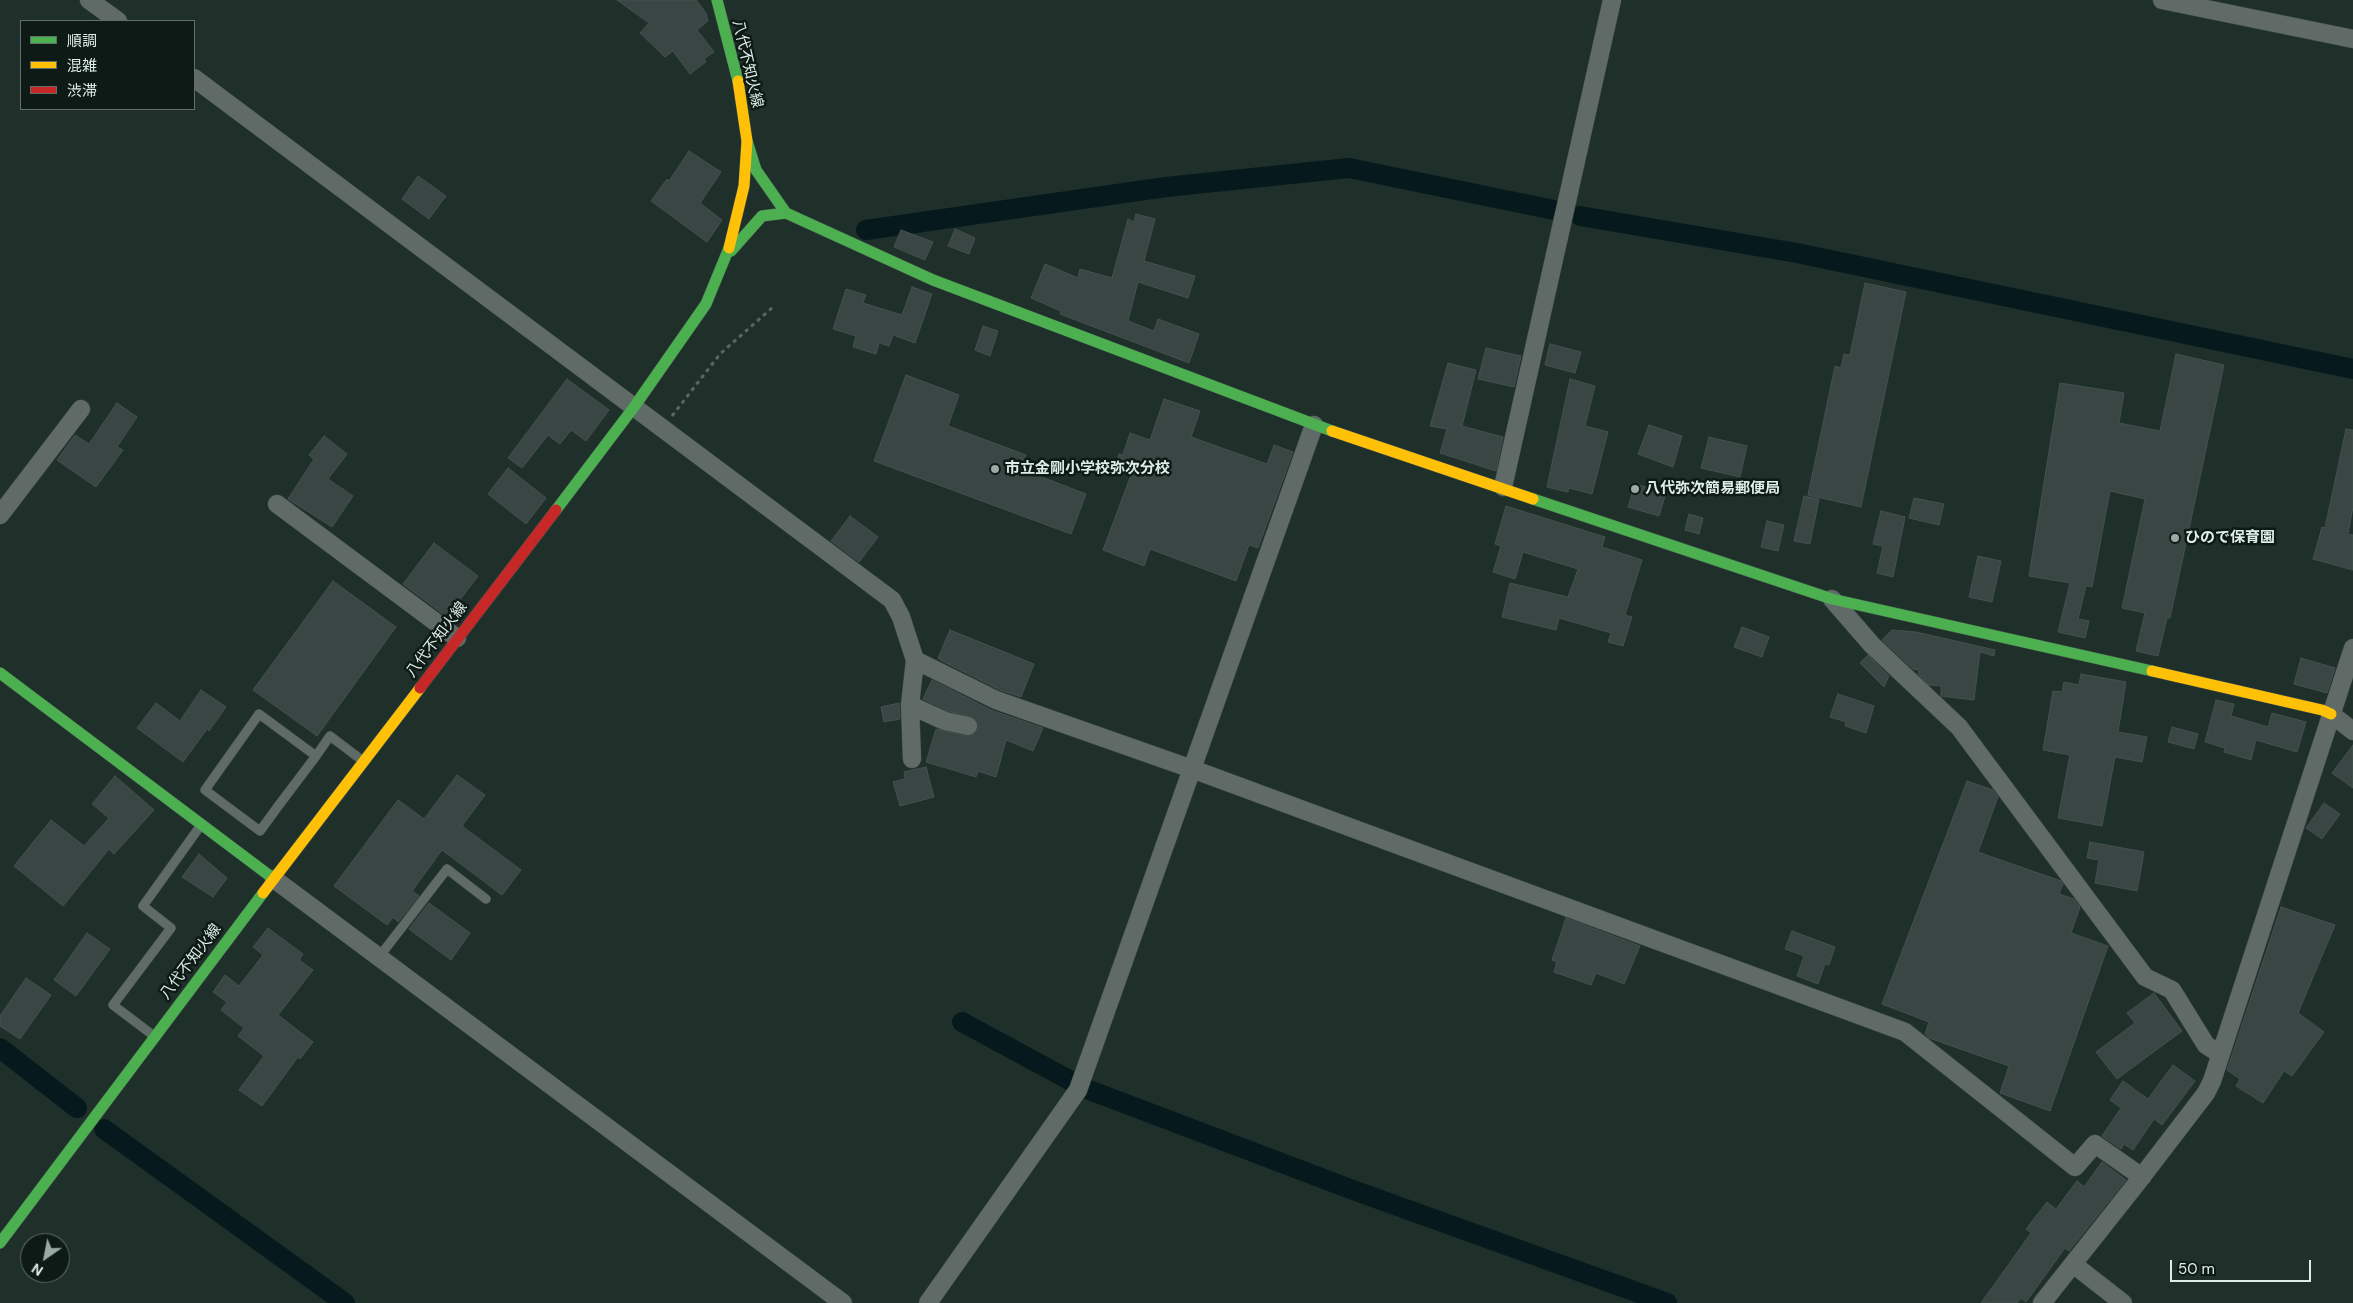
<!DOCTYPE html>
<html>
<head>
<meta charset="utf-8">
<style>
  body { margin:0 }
  #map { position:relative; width:2353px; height:1303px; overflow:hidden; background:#1f2f2a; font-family:"DM Sans","Noto Sans JP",sans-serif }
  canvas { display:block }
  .legend { position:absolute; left:20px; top:20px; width:175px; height:90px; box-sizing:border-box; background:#0e1a16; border:1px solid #616e6a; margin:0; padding:6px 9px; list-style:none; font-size:15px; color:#ddede7 }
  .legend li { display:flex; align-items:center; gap:10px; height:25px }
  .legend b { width:25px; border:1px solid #616e6a }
  .north { position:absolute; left:20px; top:1233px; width:50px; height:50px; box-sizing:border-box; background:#0e1a16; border:1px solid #616e6a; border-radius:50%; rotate:213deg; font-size:14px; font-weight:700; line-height:20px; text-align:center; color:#ddede7 }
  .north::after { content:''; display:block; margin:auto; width:18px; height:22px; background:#9aaaa5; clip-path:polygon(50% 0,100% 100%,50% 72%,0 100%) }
  .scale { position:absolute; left:2170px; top:1260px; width:141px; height:22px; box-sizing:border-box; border:2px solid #ddede7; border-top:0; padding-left:6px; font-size:15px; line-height:18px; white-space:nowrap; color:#ddede7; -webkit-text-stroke:4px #0e1a16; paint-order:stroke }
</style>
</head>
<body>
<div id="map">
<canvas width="2353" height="1303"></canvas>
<ul class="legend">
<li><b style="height:6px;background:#4caf50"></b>順調</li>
<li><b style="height:6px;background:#ffc107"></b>混雑</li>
<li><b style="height:6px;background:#c62828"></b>渋滞</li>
</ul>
<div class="north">N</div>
<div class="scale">50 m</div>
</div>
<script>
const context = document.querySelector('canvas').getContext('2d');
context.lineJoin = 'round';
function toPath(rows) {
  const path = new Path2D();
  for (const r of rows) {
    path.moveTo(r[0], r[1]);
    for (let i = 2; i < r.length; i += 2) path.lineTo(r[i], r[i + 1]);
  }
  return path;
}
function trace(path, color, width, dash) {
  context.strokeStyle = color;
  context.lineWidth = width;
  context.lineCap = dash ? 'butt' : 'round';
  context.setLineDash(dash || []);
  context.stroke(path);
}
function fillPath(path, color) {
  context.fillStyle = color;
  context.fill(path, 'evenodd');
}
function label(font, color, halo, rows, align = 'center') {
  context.font = font + ' "DM Sans","Noto Sans JP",sans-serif';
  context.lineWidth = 5;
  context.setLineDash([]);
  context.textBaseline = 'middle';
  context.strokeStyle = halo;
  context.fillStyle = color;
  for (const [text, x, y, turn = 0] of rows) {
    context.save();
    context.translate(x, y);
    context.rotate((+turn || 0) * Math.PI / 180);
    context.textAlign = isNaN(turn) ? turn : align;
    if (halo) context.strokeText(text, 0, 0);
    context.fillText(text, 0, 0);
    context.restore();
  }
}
trace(toPath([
  [1580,216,1797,253,2353,369],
  [866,230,1166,187,1349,168,1554,210],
  [962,1022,1084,1088,1353,1190,1667,1303],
  [0,1048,77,1108],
  [104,1129,345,1303]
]), '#061a1d', 20);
const building = toPath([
  [617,0,696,0,706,13,708,21,697,30,714,52,704,59,706,62,690,74,673,51,665,57,640,33,649,23,617,0],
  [689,151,721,172,700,203,722,220,707,242,651,201,667,179,669,181,689,151],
  [418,176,446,196,429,219,402,199,418,176],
  [1136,214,1155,219,1144,261,1195,276,1188,298,1138,282,1128,321,1154,331,1158,319,1199,334,1189,363,1060,314,1061,311,1031,298,1045,264,1078,278,1080,269,1112,278,1128,219,1134,222,1136,214],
  [955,229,975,238,969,254,948,246,955,229],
  [901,230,933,242,925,260,894,247,901,230],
  [1865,283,1906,292,1861,507,1808,495,1835,366,1841,368,1844,354,1850,355,1865,283],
  [912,287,932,294,915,343,893,335,889,346,879,343,876,354,853,347,856,336,833,329,846,289,866,295,863,303,902,315,912,287],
  [983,326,998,331,990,356,975,350,983,326],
  [1550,344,1581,352,1575,373,1545,365,1550,344],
  [1486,348,1521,356,1514,387,1478,379,1486,348],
  [2176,354,2224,365,2170,618,2167,618,2158,656,2136,651,2145,613,2122,608,2145,499,2110,491,2092,587,2086,586,2078,619,2089,621,2085,638,2058,632,2070,583,2029,576,2060,383,2124,393,2119,423,2160,431,2176,354],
  [1448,363,1476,370,1462,426,1503,437,1496,471,1440,453,1447,429,1430,426,1448,363],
  [906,375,959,395,948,426,1026,455,1021,469,1086,494,1071,534,874,461,906,375],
  [567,379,609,410,586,441,571,430,560,444,548,435,522,468,508,458,567,379],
  [1570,379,1595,386,1585,426,1608,432,1592,494,1569,488,1568,492,1547,487,1570,379],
  [1164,399,1200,411,1191,437,1267,464,1274,445,1293,452,1258,548,1249,545,1236,581,1150,549,1144,566,1103,550,1131,475,1114,469,1119,454,1123,455,1130,433,1150,440,1164,399],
  [117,403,137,417,117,447,123,450,96,487,57,460,75,435,89,444,117,403],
  [1649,425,1682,436,1673,467,1638,454,1649,425],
  [2346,429,2353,430,2353,507,2348,534,2353,535,2353,570,2313,559,2322,527,2325,528,2346,429],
  [324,436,347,454,328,479,353,496,332,527,288,499,314,459,309,455,324,436],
  [1709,437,1747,446,1740,477,1701,468,1709,437],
  [508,468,546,498,526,524,488,494,508,468],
  [1635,484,1666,493,1659,516,1628,507,1635,484],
  [1804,496,1819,499,1810,544,1794,541,1804,496],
  [1914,498,1944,504,1939,525,1909,518,1914,498],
  [1506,506,1605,537,1602,547,1642,560,1625,615,1632,617,1623,646,1608,642,1611,633,1559,618,1556,630,1502,617,1510,583,1568,597,1578,569,1523,552,1515,579,1493,572,1501,546,1495,544,1506,506],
  [1881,511,1905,517,1893,577,1877,573,1883,546,1873,544,1881,511],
  [1689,514,1703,518,1699,534,1685,530,1689,514],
  [850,516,878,537,859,562,831,541,850,516],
  [1767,521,1784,525,1778,551,1761,547,1767,521],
  [434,543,478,576,447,617,403,584,434,543],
  [1978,556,2001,561,1992,602,1969,597,1978,556],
  [333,581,396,627,317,736,253,690,333,581],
  [1742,627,1769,637,1762,657,1734,647,1742,627],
  [950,630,1034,664,1021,697,1000,690,940,660,938,658,950,630],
  [1892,630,1916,632,1995,650,1994,656,1980,652,1974,700,1941,696,1941,686,1929,685,1918,674,1919,670,1913,669,1882,640,1892,630],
  [1868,655,1889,676,1884,687,1860,663,1868,655],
  [2301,658,2335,668,2327,693,2294,684,2301,658],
  [2081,674,2126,682,2118,732,2147,737,2142,762,2115,757,2102,826,2058,818,2070,755,2043,750,2053,691,2062,692,2064,682,2079,685,2081,674],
  [932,680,991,710,1043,728,1033,751,1006,740,996,777,978,771,976,777,926,762,936,729,966,736,975,733,978,728,975,718,948,711,923,699,932,680],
  [201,690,226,707,209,731,207,729,183,762,137,728,156,703,180,721,201,690],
  [1838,694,1874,706,1866,733,1845,726,1846,722,1830,717,1838,694],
  [2216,700,2234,704,2231,716,2268,727,2272,713,2306,722,2297,752,2256,740,2251,760,2224,752,2225,748,2205,742,2216,700],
  [899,703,900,719,884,722,881,707,899,703],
  [2172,727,2198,734,2194,749,2168,742,2172,727],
  [2353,745,2353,788,2332,773,2353,745],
  [926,767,934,797,900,806,893,782,905,779,904,772,926,767],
  [457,775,485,795,462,826,521,870,502,895,442,850,412,891,419,896,398,922,393,917,387,925,334,886,398,800,424,819,457,775],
  [115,776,154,810,114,854,109,849,63,906,14,866,51,820,84,846,109,818,92,804,115,776],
  [1967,781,1993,790,1998,797,1978,852,2061,881,2063,884,2059,894,2074,899,2080,907,2071,933,2108,946,2050,1111,2000,1093,2009,1066,1929,1038,1925,1034,1929,1022,1882,1004,1967,781],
  [2324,803,2340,814,2322,839,2306,828,2324,803],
  [2090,842,2144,852,2137,891,2095,883,2099,860,2087,858,2090,842],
  [199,854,227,878,213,897,182,877,199,854],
  [429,903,470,933,451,960,409,929,429,903],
  [2281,907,2335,925,2298,1013,2324,1032,2292,1076,2284,1071,2263,1103,2236,1086,2240,1079,2227,1070,2281,907],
  [1566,918,1640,946,1624,984,1596,973,1591,985,1554,972,1557,962,1552,960,1566,918],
  [268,928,303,954,299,960,313,970,278,1015,313,1042,300,1059,298,1057,262,1106,239,1090,264,1056,238,1036,244,1028,221,1010,227,1002,213,992,225,975,239,986,263,955,253,947,268,928],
  [1792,931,1835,947,1829,965,1825,964,1818,984,1797,976,1804,956,1785,949,1792,931],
  [87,933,110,949,76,996,54,980,87,933],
  [26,978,51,995,20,1039,0,1026,0,1016,26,978],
  [2154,993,2182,1031,2117,1079,2096,1052,2135,1023,2127,1013,2154,993],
  [2173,1065,2195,1081,2162,1125,2154,1119,2133,1150,2124,1144,2121,1149,2102,1136,2121,1108,2110,1100,2123,1081,2148,1099,2173,1065],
  [2102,1162,2126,1180,2069,1251,2065,1248,2026,1302,2021,1298,2017,1303,1981,1303,2031,1233,2026,1229,2047,1202,2056,1209,2077,1181,2084,1187,2102,1162]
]);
fillPath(building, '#394643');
trace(building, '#44524f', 1);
const lane = toPath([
  [316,756,259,714,205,790,260,831,279,805,316,756,330,736,363,761],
  [379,957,447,869,486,899],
  [154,1036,113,1005,171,928,143,906,201,825]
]);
const street = toPath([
  [89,0,118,21],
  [2162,0,2353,39],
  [194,78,892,600,901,617,915,660,996,700,1192,769,1905,1032,2075,1167,2095,1144,2142,1177],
  [1503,487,1612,0],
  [277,504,457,638],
  [0,515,81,409],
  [1832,599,1872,645,1959,727,2145,977,2172,990,2206,1045,2220,1054],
  [910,705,945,721,968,726],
  [2331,714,2353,731],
  [912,759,910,705,915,660],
  [274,879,843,1303],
  [2073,1264,2123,1303],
  [928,1303,1078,1090,1314,425],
  [2042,1303,2137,1183,2206,1093,2212,1081,2353,648]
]);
const fast = toPath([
  [717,0,738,81],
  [747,141,756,170,786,213,933,280,1332,431],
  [731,251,762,216,786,213],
  [1533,499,1832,599,2152,671],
  [556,510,634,407,706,304,729,248],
  [0,673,274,879],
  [0,1243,263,893]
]);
const slow = toPath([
  [729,248,744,186,747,141,738,81],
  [1332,431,1533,499],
  [2152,671,2322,710,2331,714],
  [263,893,420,688]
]);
const jam = toPath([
  [420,688,556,510]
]);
trace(lane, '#3f4d49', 10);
trace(street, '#3f4d49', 19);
trace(fast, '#3f4d49', 12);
trace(slow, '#3f4d49', 12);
trace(jam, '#3f4d49', 12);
trace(toPath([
  [672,416,720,354,773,307]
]), '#5b6662', 3, [4, 4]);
trace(lane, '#606b67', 9);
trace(street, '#606b67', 18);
trace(fast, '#4caf50', 11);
trace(slow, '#ffc107', 11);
trace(jam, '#c62828', 11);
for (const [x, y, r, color] of [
  [995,469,5,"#9aaaa5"],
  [1635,489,5,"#9aaaa5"],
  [2175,538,5,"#9aaaa5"]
]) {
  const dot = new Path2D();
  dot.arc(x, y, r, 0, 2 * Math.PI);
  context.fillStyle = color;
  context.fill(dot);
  trace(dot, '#0e1a16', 2);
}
label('15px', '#ddede7', '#0e1a16', [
  ["八代不知火線",747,64,77],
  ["八代不知火線",437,640,-53],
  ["八代不知火線",191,962,-53]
]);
label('bold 15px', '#ddede7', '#0e1a16', [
  ["市立金剛小学校弥次分校",1005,469],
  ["八代弥次簡易郵便局",1645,489],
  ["ひので保育園",2185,538]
], 'left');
</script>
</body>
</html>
